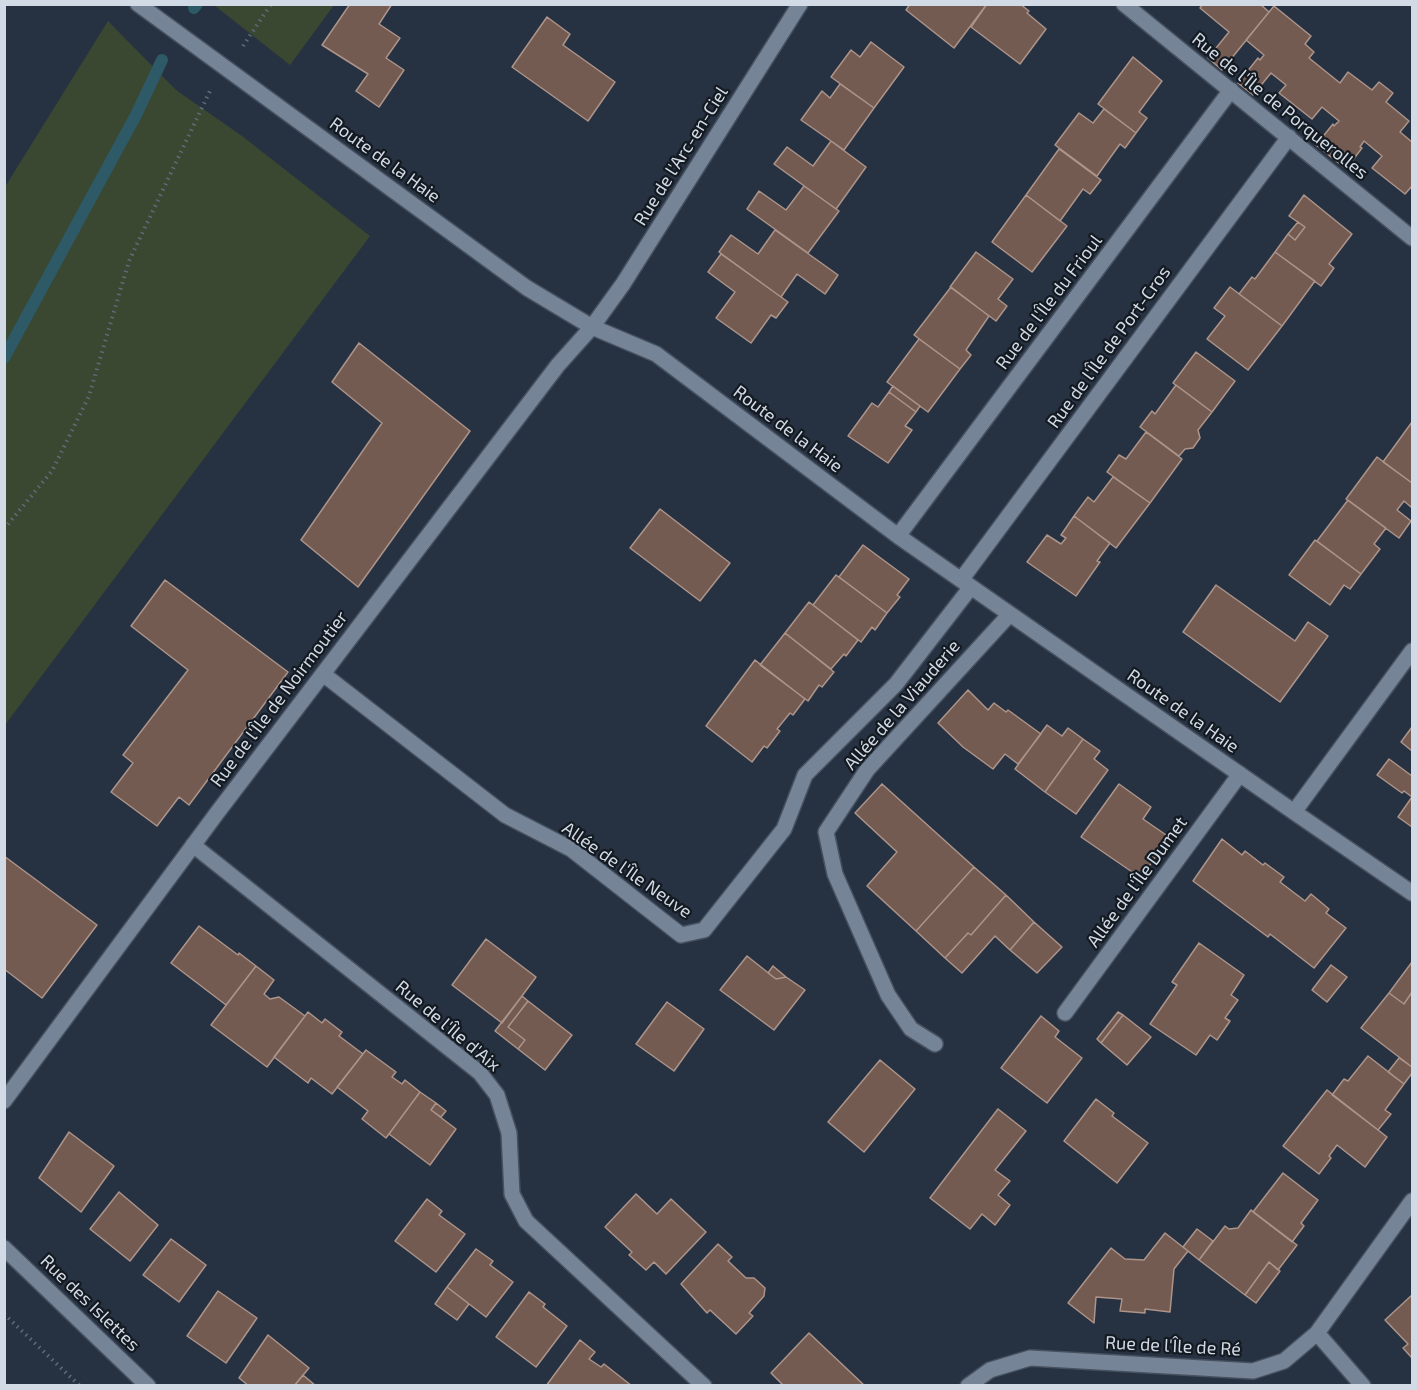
<!DOCTYPE html>
<html>
<head>
<meta charset="utf-8">
<style>
  body { margin:0 }
  #map { position:relative; width:1417px; height:1390px; overflow:hidden; background:#263242; font-family:"Exo 2",sans-serif }
  canvas { display:block }
  .frame { position:absolute; inset:0; border:6px solid #d2dae5; pointer-events:none }
</style>
</head>
<body>
<div id="map">
<canvas width="1417" height="1390"></canvas>
<div class="frame"></div>
</div>
<script>
const context = document.querySelector('canvas').getContext('2d');
context.lineJoin = 'round';
function fillPath(path, color) {
  context.fillStyle = color;
  context.fill(path, 'evenodd');
}
function toPath(rows) {
  const path = new Path2D();
  for (const r of rows) {
    path.moveTo(r[0], r[1]);
    for (let i = 2; i < r.length; i += 2) path.lineTo(r[i], r[i + 1]);
  }
  return path;
}
function trace(path, color, width, dash) {
  context.strokeStyle = color;
  context.lineWidth = width;
  context.lineCap = dash ? 'butt' : 'round';
  context.setLineDash(dash || []);
  context.stroke(path);
}
function label(font, color, halo, rows, align = 'center') {
  context.font = font + ' "Exo 2",sans-serif';
  context.lineWidth = 4.5;
  context.setLineDash([]);
  context.textBaseline = 'middle';
  context.strokeStyle = halo;
  context.fillStyle = color;
  for (const [text, x, y, turn = 0] of rows) {
    context.save();
    context.translate(x, y);
    context.rotate((+turn || 0) * Math.PI / 180);
    context.textAlign = isNaN(turn) ? turn : align;
    if (halo) context.strokeText(text, 0, 0);
    context.fillText(text, 0, 0);
    context.restore();
  }
}
fillPath(toPath([
  [214,5,334,4,334,5,290,65],
  [108,21,176,90,242,136,370,236,5,725,5,187]
]), '#3a4832');
trace(toPath([
  [194,8,197,4],
  [4,358,136,115,162,60]
]), '#2e5966', 12);
const building = toPath([
  [350,4,392,4,379,24,400,38,386,58,404,70,379,107,356,91,368,74,322,45,350,4],
  [910,4,987,4,954,48,906,10,910,4],
  [987,4,1020,4,1029,11,1027,13,1046,29,1020,64,971,27,987,4],
  [1203,4,1260,4,1269,12,1222,70,1208,58,1229,32,1200,8,1203,4],
  [1274,6,1311,36,1305,44,1314,52,1309,58,1340,83,1348,72,1372,90,1379,82,1393,93,1386,102,1409,121,1400,132,1412,142,1412,186,1405,194,1372,168,1382,156,1364,141,1360,147,1362,148,1346,169,1316,145,1333,124,1334,126,1339,121,1322,107,1312,119,1279,93,1286,85,1271,73,1253,95,1238,83,1258,58,1260,60,1264,55,1246,40,1274,6],
  [547,17,570,34,563,45,615,82,588,121,512,67,547,17],
  [871,42,904,67,874,108,831,77,851,50,860,57,871,42],
  [1133,57,1162,81,1139,112,1147,118,1136,133,1098,104,1133,57],
  [840,84,874,108,844,150,801,120,822,91,830,98,840,84],
  [1104,109,1136,133,1125,148,1120,144,1097,176,1055,145,1079,113,1093,123,1104,109],
  [831,141,866,167,836,209,774,164,787,147,813,166,831,141],
  [1059,149,1101,180,1090,194,1083,189,1060,221,1026,195,1059,149],
  [804,186,839,211,808,253,747,209,759,191,786,210,804,186],
  [1026,195,1067,226,1032,272,992,242,1026,195],
  [1304,195,1352,234,1329,264,1334,268,1321,286,1275,252,1288,234,1295,240,1305,227,1289,216,1304,195],
  [1298,222,1305,227,1295,240,1288,234,1298,222],
  [775,230,838,275,825,294,797,274,781,297,719,252,731,235,758,254,775,230],
  [976,252,1013,279,998,299,1007,306,996,321,950,287,976,252],
  [1275,252,1315,281,1282,326,1239,294,1252,277,1255,279,1275,252],
  [721,254,788,302,776,318,771,315,751,343,716,318,735,292,708,272,721,254],
  [951,287,989,316,966,350,971,355,960,369,914,335,951,287],
  [1230,287,1282,326,1248,370,1207,339,1225,316,1214,308,1230,287],
  [919,339,960,369,928,412,887,382,919,339],
  [359,343,470,431,358,587,301,540,382,423,332,382,359,343],
  [1196,352,1235,381,1212,412,1173,383,1196,352],
  [1176,385,1212,412,1198,430,1200,438,1193,448,1185,449,1179,456,1140,427,1152,411,1155,414,1176,385],
  [893,386,920,406,916,412,889,392,893,386],
  [889,392,916,412,905,426,912,430,888,463,848,436,872,403,878,407,889,392],
  [1412,422,1412,483,1383,462,1412,422],
  [1146,432,1182,459,1150,503,1107,472,1119,455,1126,459,1146,432],
  [1377,457,1412,483,1412,505,1411,507,1404,501,1397,510,1411,521,1399,538,1346,499,1377,457],
  [1113,477,1150,503,1116,548,1074,516,1088,497,1094,502,1113,477],
  [1348,500,1386,528,1374,544,1380,549,1361,574,1317,541,1348,500],
  [660,509,730,563,700,601,630,548,660,509],
  [1074,516,1110,543,1097,561,1100,562,1076,596,1027,562,1047,535,1061,544,1066,538,1061,535,1074,516],
  [1315,540,1361,574,1350,589,1344,585,1330,605,1289,575,1315,540],
  [863,545,909,579,897,595,900,597,887,613,839,577,863,545],
  [836,575,887,613,875,630,872,627,861,642,813,605,836,575],
  [165,580,288,672,189,805,179,797,157,826,111,792,133,763,123,755,188,670,131,626,165,580],
  [1216,585,1295,641,1308,622,1328,636,1280,702,1183,632,1216,585],
  [809,602,858,640,846,656,844,654,831,669,785,633,809,602],
  [785,633,834,672,822,687,819,685,808,701,760,665,785,633],
  [755,660,805,699,793,715,790,713,777,729,780,731,767,748,764,746,752,762,706,726,755,660],
  [968,690,988,710,994,703,1006,712,1008,710,1041,734,1018,764,1005,754,993,769,963,747,938,723,968,690],
  [1047,725,1062,736,1068,728,1083,739,1045,792,1015,769,1047,725],
  [1412,727,1412,751,1401,742,1412,727],
  [1083,739,1100,751,1094,759,1108,770,1076,814,1045,792,1083,739],
  [1389,759,1412,776,1412,827,1398,817,1412,797,1404,791,1402,793,1377,775,1389,759],
  [882,784,974,867,916,931,867,886,897,852,855,813,882,784],
  [1119,784,1151,807,1143,819,1169,837,1141,878,1081,837,1119,784],
  [1222,839,1242,855,1245,851,1263,865,1265,863,1284,877,1280,882,1305,901,1311,894,1329,909,1326,913,1346,928,1314,968,1270,934,1268,937,1193,881,1222,839],
  [4,856,97,925,42,998,4,969,4,856],
  [974,867,1006,895,971,935,968,933,945,958,916,931,974,867],
  [1006,895,1034,922,1010,950,995,936,962,973,945,958,968,933,971,935,1006,895],
  [1034,922,1062,947,1037,973,1010,950,1034,922],
  [199,926,238,955,239,953,256,966,226,1005,171,963,199,926],
  [486,939,536,977,502,1023,452,985,486,939],
  [1199,943,1244,975,1231,995,1238,1000,1225,1018,1230,1021,1217,1040,1210,1035,1196,1055,1150,1024,1177,985,1172,982,1199,943],
  [747,956,776,979,786,977,805,990,774,1030,720,990,747,956],
  [1412,962,1412,992,1404,1004,1389,993,1412,962],
  [1331,965,1347,977,1327,1002,1312,990,1331,965],
  [256,966,274,980,264,994,270,999,279,997,305,1016,267,1067,211,1025,256,966],
  [773,966,786,977,776,979,768,973,773,966],
  [1412,992,1412,1067,1361,1028,1389,993,1404,1004,1412,992],
  [522,996,528,1001,508,1027,525,1040,518,1049,495,1031,522,996],
  [528,1001,572,1035,545,1070,518,1049,525,1040,508,1027,528,1001],
  [667,1002,704,1029,674,1071,636,1044,667,1002],
  [308,1012,322,1023,325,1019,342,1032,339,1036,363,1054,332,1094,311,1078,308,1083,274,1057,308,1012],
  [1118,1012,1123,1015,1101,1043,1097,1039,1118,1012],
  [1123,1015,1151,1037,1127,1065,1101,1043,1123,1015],
  [1041,1016,1059,1031,1055,1037,1082,1058,1047,1103,1001,1068,1041,1016],
  [366,1050,396,1072,392,1077,402,1084,405,1080,420,1092,386,1138,362,1119,368,1111,337,1087,366,1050],
  [1368,1056,1404,1084,1385,1110,1391,1114,1378,1130,1332,1095,1344,1079,1348,1081,1368,1056],
  [1399,1058,1412,1067,1412,1073,1404,1084,1388,1072,1399,1058],
  [880,1060,915,1089,864,1152,828,1122,880,1060],
  [1327,1090,1387,1137,1365,1167,1337,1145,1329,1156,1331,1158,1319,1174,1283,1146,1327,1090],
  [420,1092,436,1103,431,1110,456,1129,430,1165,389,1134,420,1092],
  [1096,1099,1114,1113,1112,1116,1148,1143,1117,1183,1064,1141,1096,1099],
  [436,1103,446,1111,441,1117,431,1110,436,1103],
  [998,1109,1026,1131,995,1170,1010,1181,998,1195,1010,1205,995,1225,982,1214,970,1229,930,1198,998,1109],
  [69,1132,114,1166,81,1212,39,1178,69,1132],
  [1283,1173,1318,1200,1301,1223,1304,1226,1292,1242,1253,1212,1283,1173],
  [119,1192,158,1225,130,1261,90,1229,119,1192],
  [636,1194,657,1214,671,1199,706,1232,666,1274,654,1262,646,1270,629,1255,632,1252,605,1227,636,1194],
  [427,1199,442,1211,439,1215,465,1234,436,1272,395,1241,427,1199],
  [1251,1210,1297,1245,1278,1270,1269,1262,1245,1295,1199,1260,1225,1226,1229,1229,1238,1228,1251,1210],
  [1197,1229,1213,1241,1199,1260,1183,1247,1197,1229],
  [1165,1233,1188,1251,1174,1269,1170,1312,1145,1309,1145,1313,1120,1311,1122,1299,1096,1297,1094,1323,1068,1303,1111,1248,1125,1259,1144,1260,1165,1233],
  [171,1239,206,1265,179,1302,143,1275,171,1239],
  [718,1244,732,1257,728,1261,746,1278,754,1278,765,1288,764,1296,749,1313,753,1316,736,1334,710,1310,707,1313,681,1284,718,1244],
  [476,1249,493,1261,490,1265,513,1282,486,1317,447,1287,476,1249],
  [1269,1262,1280,1271,1256,1303,1245,1295,1269,1262],
  [447,1287,469,1304,457,1320,435,1304,447,1287],
  [218,1291,257,1318,226,1363,187,1336,218,1291],
  [529,1292,545,1304,543,1307,567,1326,536,1367,496,1337,529,1292],
  [1412,1295,1412,1358,1403,1348,1408,1344,1385,1320,1412,1295],
  [809,1333,865,1386,784,1386,771,1373,809,1333],
  [268,1335,309,1368,294,1386,249,1386,239,1378,268,1335],
  [580,1340,595,1352,589,1359,601,1367,604,1364,632,1386,546,1386,580,1340],
  [303,1375,316,1386,294,1386,303,1375]
]);
fillPath(building, '#735b52');
trace(building, '#ad948a', 1.5);
const minor = toPath([
  [138,4,527,288,592,327,656,354,898,536,1294,812,1412,893],
  [1124,4,1412,238],
  [898,536,1231,90],
  [961,580,1289,137],
  [323,674,505,815,571,849,681,935,704,930,784,829,805,775,896,684,971,587],
  [1294,812,1412,651],
  [193,845,480,1073,497,1095,509,1133,512,1194,526,1221,704,1386],
  [1065,1013,1240,774],
  [935,1044,911,1029,888,995,835,874,826,832,867,770,1010,614],
  [4,1101,217,813,558,365,592,327,623,284,800,4],
  [4,1248,148,1386],
  [1317,1333,1363,1386],
  [968,1386,990,1370,1030,1358,1253,1371,1284,1361,1317,1333,1412,1201]
]);
trace(minor, '#46505e', 18);
trace(toPath([
  [243,46,271,4],
  [4,529,52,471,89,396,129,261,210,91],
  [4,1314,80,1386]
]), '#606a79', 4, [1.5, 4.5]);
trace(minor, '#768498', 15);
label('18px', '#d2dae5', '#141a21', [
  ["Rue de l'Île de Porquerolles",1280,106,39],
  ["Rue de l'Arc-en-Ciel",681,156,-58],
  ["Route de la Haie",385,160,36],
  ["Rue de l'Île du Frioul",1049,302,-53],
  ["Rue de l'Île de Port-Cros",1109,347,-54],
  ["Route de la Haie",788,429,37],
  ["Rue de l'Île de Noirmoutier",279,699,-53],
  ["Allée de la Viauderie",902,705,-49],
  ["Route de la Haie",1183,711,35],
  ["Allée de l'Île Neuve",627,870,35],
  ["Allée de l'Île Dumet",1137,882,-54],
  ["Rue de l'Île d'Aix",448,1026,40],
  ["Rue des Islettes",90,1303,44],
  ["Rue de l'Île de Ré",1173,1346,3]
]);
</script>
</body>
</html>
